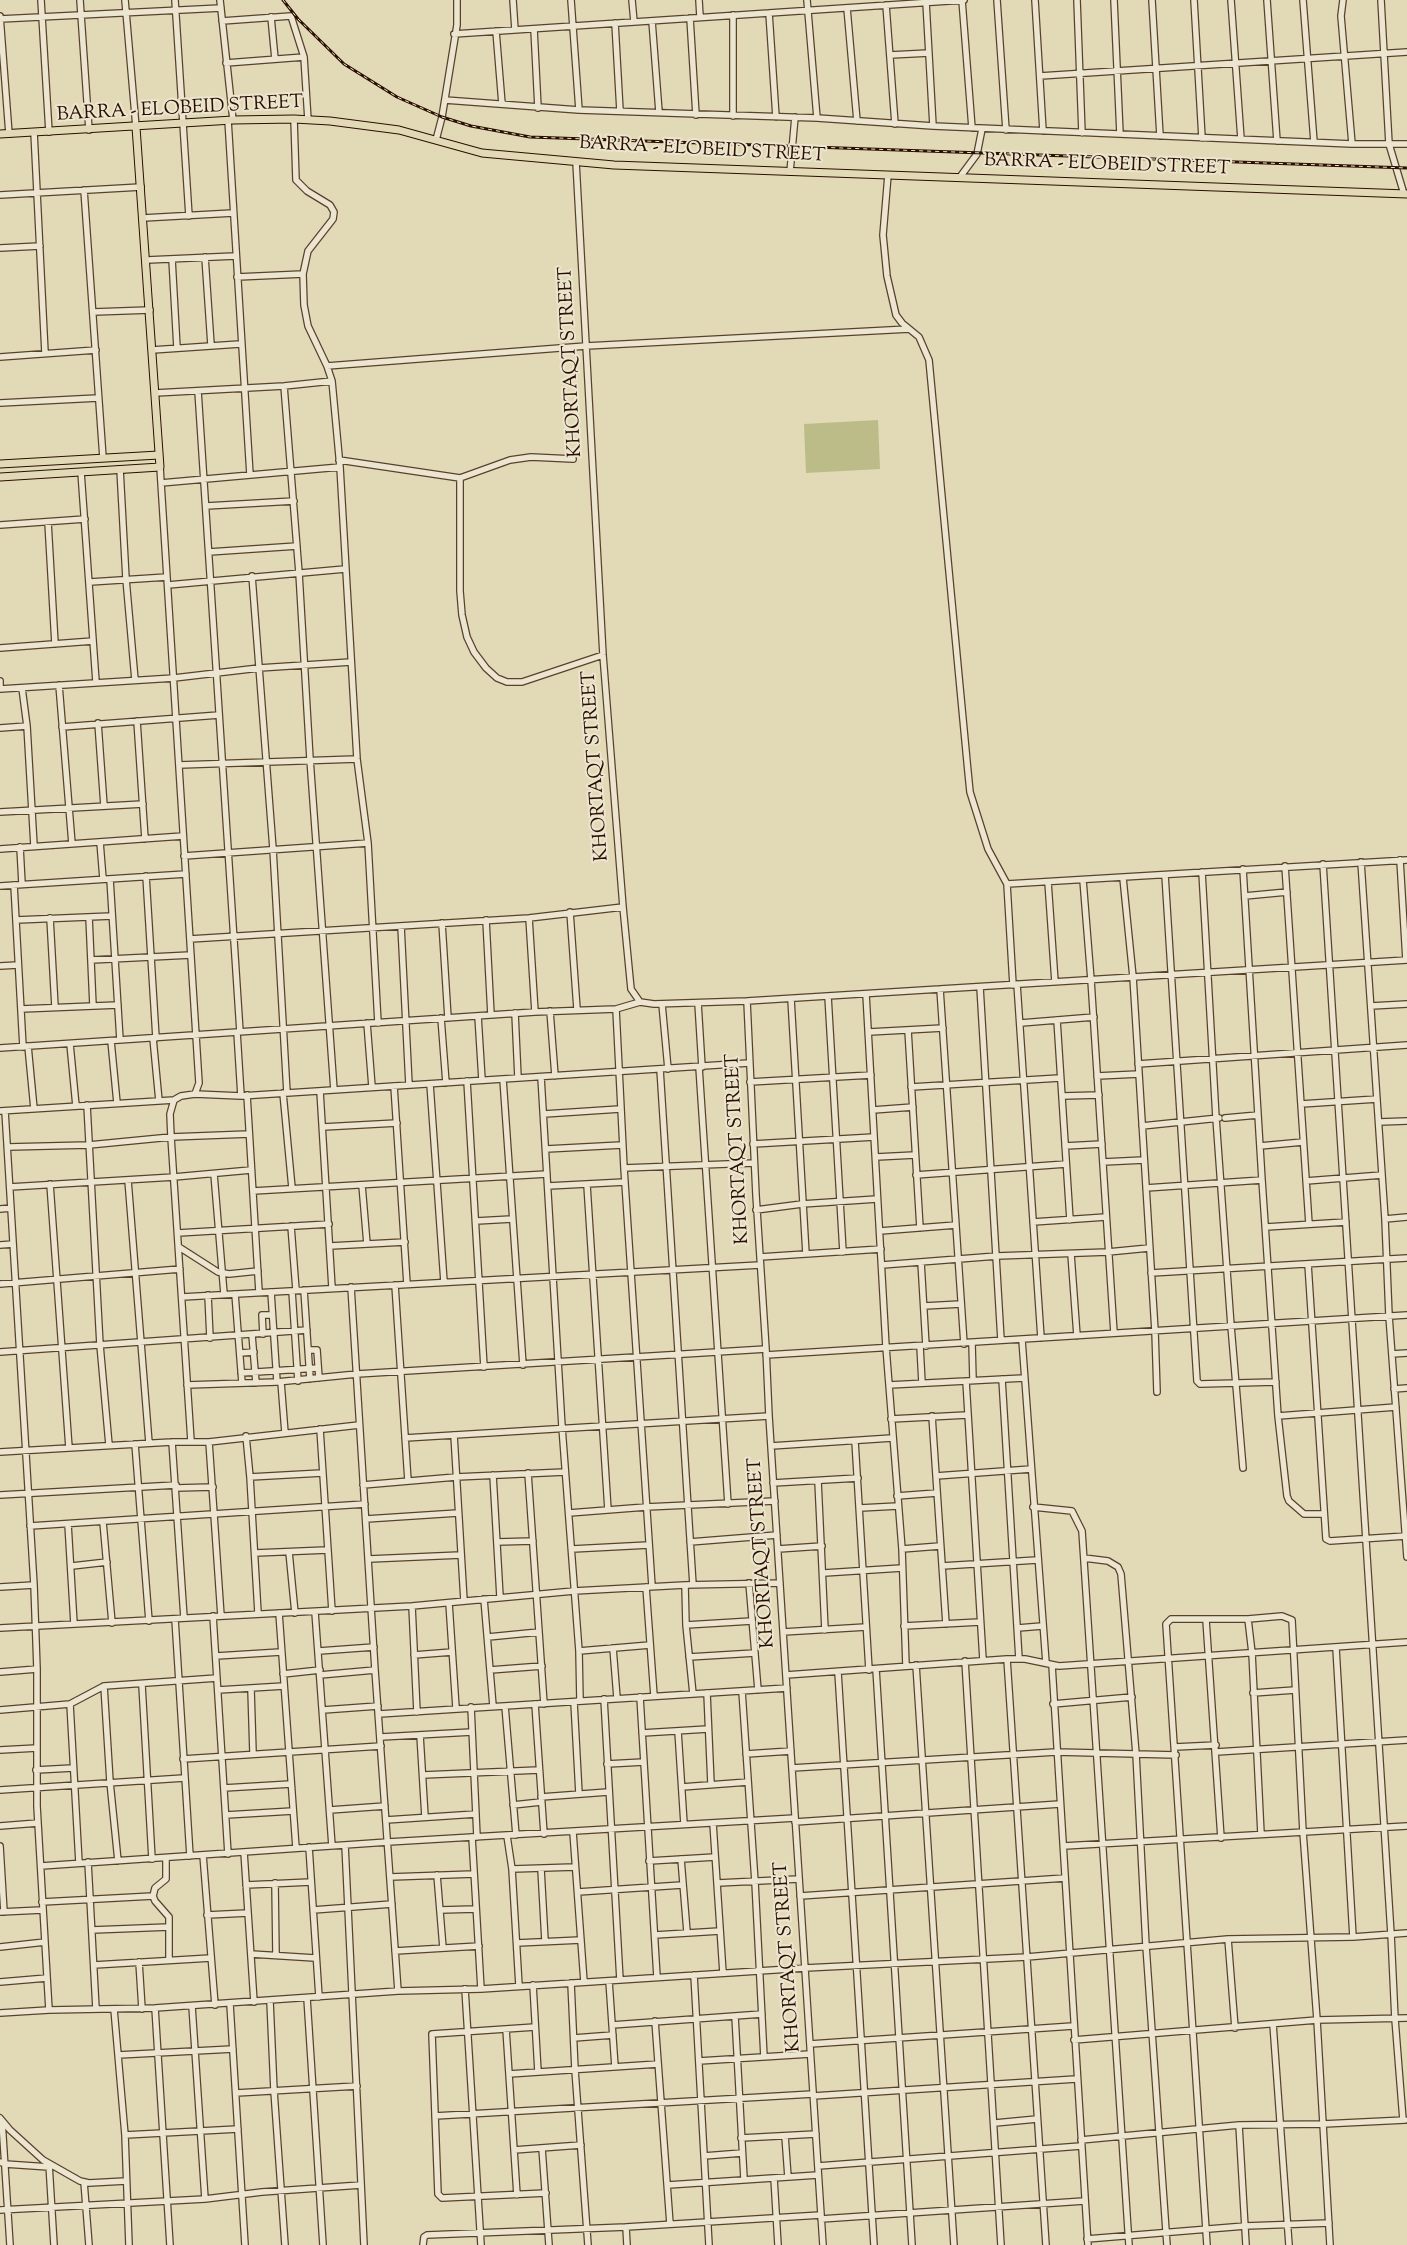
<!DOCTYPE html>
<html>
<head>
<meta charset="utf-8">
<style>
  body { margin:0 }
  canvas { display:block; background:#e2d9b7 }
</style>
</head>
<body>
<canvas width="1407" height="2245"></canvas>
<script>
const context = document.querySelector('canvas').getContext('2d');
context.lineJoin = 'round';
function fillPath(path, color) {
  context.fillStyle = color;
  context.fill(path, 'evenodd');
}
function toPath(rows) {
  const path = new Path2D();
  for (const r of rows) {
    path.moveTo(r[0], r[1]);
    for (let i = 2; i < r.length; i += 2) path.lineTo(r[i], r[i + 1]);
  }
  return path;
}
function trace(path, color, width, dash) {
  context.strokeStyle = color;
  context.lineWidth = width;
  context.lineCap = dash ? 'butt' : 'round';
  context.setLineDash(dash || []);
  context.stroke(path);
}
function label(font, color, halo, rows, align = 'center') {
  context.font = font + ' "Sorts Mill Goudy",serif';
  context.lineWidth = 4;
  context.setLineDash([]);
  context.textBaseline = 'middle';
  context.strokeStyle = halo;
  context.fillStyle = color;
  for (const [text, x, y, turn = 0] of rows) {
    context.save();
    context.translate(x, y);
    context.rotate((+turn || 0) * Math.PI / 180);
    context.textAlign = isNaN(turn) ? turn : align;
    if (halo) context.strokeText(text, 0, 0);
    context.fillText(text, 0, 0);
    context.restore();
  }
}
fillPath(toPath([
  [878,420,880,469,806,473,804,424]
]), '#bcbc89');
const minor = toPath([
  [41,0,49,132],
  [80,0,89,130],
  [125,0,136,127],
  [175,0,189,216],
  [220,0,233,120],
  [513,0,515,30],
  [571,0,579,110],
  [632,0,634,22],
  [699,0,700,17],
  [807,0,817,118],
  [962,0,972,128],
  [997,0,1006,130],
  [1035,0,1043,131],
  [1077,0,1082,133],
  [1114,0,1120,134],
  [1152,0,1160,136],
  [1194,0,1202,138],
  [1231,0,1241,139],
  [1267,0,1277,141],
  [1303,0,1314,142],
  [1343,0,1341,16,1352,144],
  [1381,0,1389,144,1404,194],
  [926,2,933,126],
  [886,5,895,124],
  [847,8,857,121],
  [769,13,776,117],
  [733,15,733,116],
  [0,16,9,134],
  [271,17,275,59],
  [690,18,696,115],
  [0,19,221,8],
  [222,21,291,16,304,57,308,120],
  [652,21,659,112],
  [615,23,620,111],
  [534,29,538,108],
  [496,31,502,104],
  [454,34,964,0],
  [890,55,929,53],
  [226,63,304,57],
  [1040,76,1407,52],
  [445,100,579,110,817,118,933,126,1352,144,1407,144],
  [294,119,296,180,307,191,330,205,334,212,333,219,308,251,303,274,304,305,308,326,327,366,332,381,340,467,357,759,368,843,378,1023],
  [228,120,250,475],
  [34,132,45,353],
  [436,140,442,117,457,25,457,0],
  [576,162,603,655,623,907,631,989,640,1002,654,1004,747,1001,756,1195,766,1349,769,1416,823,2245],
  [790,172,795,117],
  [888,175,883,235,887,276,896,315,902,323,919,337,929,360,968,772,970,792,988,849,1007,884,1013,985],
  [960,177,977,154,982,129],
  [84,190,103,458],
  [0,195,141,187],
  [143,218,233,213],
  [0,248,40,246],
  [205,257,211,345],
  [172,259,177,348],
  [147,260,235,256],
  [237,277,303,274],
  [93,312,150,310],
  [152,350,240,344],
  [0,357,96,350],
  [327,366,586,346,909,329],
  [284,386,299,573,310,759,334,1090],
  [198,391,240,1032],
  [155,393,284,386,332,381],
  [0,403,98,398],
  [339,460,460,478,510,460,531,457,573,459],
  [160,467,199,1083,195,1094],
  [120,469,126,579,135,680],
  [81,472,96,682],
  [460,478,460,591,462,615,467,637,474,652,486,668,497,678,507,682,522,682,603,655],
  [161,483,340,467],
  [206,506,294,501],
  [48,522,55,644],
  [0,525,85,519],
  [209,552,297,546],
  [252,576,273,849,287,1093],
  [90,582,167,577],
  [168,585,345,569],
  [0,648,93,641],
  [0,681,0,689],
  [59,685,72,844],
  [22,688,27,726,34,846],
  [0,689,174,678,259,668,351,662],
  [137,721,145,839],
  [98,723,104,806],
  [62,727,219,715],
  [0,728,27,726],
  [179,765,357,759],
  [0,812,143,804],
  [100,842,103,879],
  [20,847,22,884],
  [0,849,183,836],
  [184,856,368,843],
  [1400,860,1406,960],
  [1361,862,1385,1219,1389,1316,1407,1557],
  [1323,864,1391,1934,1395,2019,1403,2120],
  [1285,866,1309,1224],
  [1243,869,1262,1180,1278,1416,1287,1496,1289,1501,1304,1514,1324,1514],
  [1202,872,1216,1118,1231,1326,1243,1468],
  [1165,875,1197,1381,1200,1384,1276,1382],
  [146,876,156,1038],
  [1123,878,1133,977,1155,1331,1157,1392],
  [110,879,120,1040],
  [1083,880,1091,980,1114,1333],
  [1048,882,1055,982],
  [1007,884,1407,860],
  [14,885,23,1047],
  [0,886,186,874],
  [1245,896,1287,892],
  [570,912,577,1009],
  [89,917,93,1006],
  [50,918,55,1007],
  [529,918,535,1012],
  [16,920,112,916],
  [486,920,491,1015],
  [442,923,448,1018],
  [401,926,409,1085],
  [190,939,529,918,623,907],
  [91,960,191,955],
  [0,966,18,965],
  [1017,984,1041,1338],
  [980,987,1001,1340],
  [940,989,964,1344],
  [866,994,886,1347,902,1549,906,1666],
  [828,996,843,1252],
  [791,999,806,1254],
  [747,1001,1407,960],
  [698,1003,702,1067],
  [662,1004,668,1069],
  [1371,1006,1407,1004],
  [21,1009,118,1005],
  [616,1009,624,1168,652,1586],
  [550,1011,555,1076],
  [515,1013,518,1078],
  [478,1016,482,1080],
  [441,1018,446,1083],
  [1057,1020,1070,1220],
  [367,1023,372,1087],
  [1021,1023,1094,1017],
  [908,1030,920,1228],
  [237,1032,241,1096],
  [869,1032,943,1028],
  [153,1038,159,1101],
  [111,1041,117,1103],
  [70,1044,76,1106],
  [28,1046,34,1109],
  [0,1048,535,1012,616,1009,640,1002],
  [1138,1064,1407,1045],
  [699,1067,728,1504],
  [660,1069,693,1585],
  [1097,1076,1139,1074],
  [541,1077,562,1427,579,1651,580,1701],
  [503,1079,523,1365],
  [467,1081,484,1367],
  [750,1082,871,1075],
  [430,1084,444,1282],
  [394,1086,407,1284],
  [911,1087,1060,1078],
  [320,1091,332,1288],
  [283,1093,292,1188],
  [247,1095,259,1292],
  [1063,1096,1099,1095],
  [174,1100,170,1114,171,1137,191,1441],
  [1301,1104,1377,1099],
  [87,1105,100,1345,109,1445],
  [873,1110,913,1107],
  [0,1111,174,1100,181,1096,195,1094,241,1096,749,1063],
  [5,1111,34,1585,37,1669,37,1806,49,2010],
  [544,1114,620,1109],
  [1225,1118,1258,1115],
  [1379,1122,1407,1121],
  [1142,1126,1219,1118],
  [323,1127,397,1123],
  [753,1144,874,1137],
  [1065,1146,1102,1144],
  [1260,1146,1303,1142],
  [8,1147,89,1145,171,1137,249,1134],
  [546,1149,622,1145],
  [876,1157,915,1155],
  [1103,1162,1144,1160],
  [624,1168,754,1163],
  [214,1174,224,1294],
  [916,1175,1066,1164],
  [128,1180,149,1443],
  [1306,1181,1382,1175],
  [50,1184,69,1448],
  [362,1185,367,1244],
  [587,1185,608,1510],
  [548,1186,625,1182],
  [10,1187,174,1177,251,1170],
  [1146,1188,1262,1180],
  [253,1191,547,1174],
  [0,1209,11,1208],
  [756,1210,802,1204,877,1199],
  [1385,1219,1407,1217],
  [476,1221,512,1219],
  [1033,1222,1106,1217],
  [291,1226,296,1290],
  [1266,1227,1346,1222],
  [880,1231,956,1225],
  [178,1233,329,1224],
  [0,1245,13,1244],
  [330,1246,405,1242],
  [179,1247,218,1272,229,1274,258,1271],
  [1071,1254,1077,1336],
  [760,1257,881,1249],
  [921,1262,926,1346],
  [1308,1264,1326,1539,1330,1541,1406,1536],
  [882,1265,997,1256,1108,1252,1149,1248],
  [1151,1273,1407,1258],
  [0,1284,180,1269],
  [395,1285,408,1481],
  [351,1287,375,1670,398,1991],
  [304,1290,310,1379],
  [292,1291,298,1381],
  [271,1292,277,1382],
  [235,1294,242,1383],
  [208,1295,210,1338],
  [182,1297,760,1265],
  [924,1306,961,1304],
  [263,1334,262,1315,272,1315],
  [252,1335,256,1383],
  [1022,1340,1046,1663],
  [972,1343,973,1380],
  [920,1346,922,1383],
  [308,1350,317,1350,319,1378],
  [0,1352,307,1330],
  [240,1353,254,1352],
  [1392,1354,1407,1353],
  [766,1355,1407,1315],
  [241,1373,318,1368],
  [1002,1379,1019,1659],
  [966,1381,983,1660],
  [281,1382,285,1433],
  [187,1385,277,1382,357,1374,766,1349],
  [889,1385,1024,1378],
  [1394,1389,1407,1388],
  [932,1416,946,1624],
  [1278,1416,1396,1407],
  [891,1419,967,1415],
  [320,1429,332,1611],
  [454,1435,464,1601],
  [246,1436,250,1477,258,1613],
  [405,1438,769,1416],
  [855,1441,869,1670],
  [172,1442,184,1618],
  [209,1442,221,1616],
  [135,1444,149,1621],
  [771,1446,892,1438],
  [0,1452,172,1442,209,1442,359,1425],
  [528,1473,544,1704],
  [493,1475,500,1597],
  [936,1476,1031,1469],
  [250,1477,322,1473],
  [818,1481,825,1630],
  [773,1483,858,1478],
  [363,1485,456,1477,565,1472],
  [176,1488,213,1487],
  [0,1495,176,1485],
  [897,1496,937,1493],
  [1033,1507,1072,1511,1082,1531,1129,2245],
  [860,1508,898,1506],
  [569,1513,646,1507,775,1501],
  [366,1519,458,1513],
  [103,1522,112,1623],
  [68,1524,74,1624],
  [30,1526,365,1504],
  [497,1542,533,1541],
  [690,1542,777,1535],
  [572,1549,649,1545],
  [778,1549,822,1546],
  [902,1549,940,1546],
  [289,1552,295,1613],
  [255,1553,327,1550],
  [1084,1558,1108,1561,1118,1567,1121,1574,1136,1754,1146,1946,1167,2245],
  [369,1559,461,1555],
  [72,1566,107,1562],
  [942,1566,1037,1560],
  [824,1573,902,1568],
  [749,1583,758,1690],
  [685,1585,686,1625,693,1694],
  [0,1587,34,1585],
  [646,1587,654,1696],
  [484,1599,493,1706],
  [449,1603,456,1708],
  [412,1606,417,1712],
  [315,1612,332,1846],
  [279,1613,296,1848],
  [213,1616,228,1854],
  [175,1619,190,1856],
  [1248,1619,1252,1653,1261,1834],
  [1206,1620,1221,1838],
  [686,1625,752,1621],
  [904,1626,980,1622],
  [0,1628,412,1606,574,1591,685,1585,780,1583],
  [1018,1628,1042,1626],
  [783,1632,866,1627],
  [488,1637,539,1632],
  [613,1648,617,1698],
  [1336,1648,1353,1937],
  [319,1651,374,1647],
  [579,1651,650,1645],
  [414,1655,452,1652],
  [216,1656,281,1652],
  [689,1657,755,1653],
  [1007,1659,1046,2245],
  [965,1661,1001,2245],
  [916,1665,954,2245],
  [1052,1665,1088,2245],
  [876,1669,912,2245],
  [490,1670,542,1666],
  [0,1672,37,1669],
  [838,1672,874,2245],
  [283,1674,320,1670],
  [320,1675,375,1670],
  [786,1675,1007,1659,1025,1659,1059,1666,1407,1642],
  [142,1685,152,1859],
  [104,1686,110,1782,118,1861],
  [251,1689,253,1753],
  [218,1690,284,1686],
  [742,1691,755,1882,764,2057],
  [707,1693,711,1784],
  [1253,1693,1295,1690],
  [640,1697,657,1977],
  [604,1699,620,1980],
  [574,1702,579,1794],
  [70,1704,79,1863],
  [535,1704,544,1834],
  [1053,1704,1132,1697],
  [505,1706,516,1835],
  [471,1707,477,1837],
  [0,1710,70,1704,104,1686,217,1678],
  [323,1710,378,1706],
  [379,1714,787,1688],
  [678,1731,684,1824],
  [642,1733,708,1729],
  [420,1735,425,1817],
  [381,1737,472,1732],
  [1175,1747,1216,1745],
  [0,1750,37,1748],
  [1216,1752,1407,1740],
  [746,1754,791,1751],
  [183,1759,381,1746],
  [607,1764,644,1762],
  [792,1768,1056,1752,1176,1755],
  [36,1770,73,1768],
  [423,1775,539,1770],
  [682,1787,748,1782],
  [224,1788,291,1784],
  [0,1790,184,1778],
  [541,1797,608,1792],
  [513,1805,541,1802],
  [330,1810,385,1806],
  [226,1815,293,1811],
  [386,1820,476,1814],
  [795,1822,1060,1804],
  [713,1823,723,1973],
  [0,1826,38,1823],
  [573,1832,584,1982],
  [507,1836,512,1869,519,1986],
  [472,1837,481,1989],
  [345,1845,364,2245],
  [0,1846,4,1912],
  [1064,1846,1407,1826],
  [309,1847,319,1997],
  [244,1852,254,2002],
  [203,1855,215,2005],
  [166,1858,166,1879,155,1888,153,1896,155,1901,169,1917,169,1960],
  [681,1859,687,1932],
  [649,1861,715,1857],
  [88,1862,96,2009],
  [41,1866,388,1842,795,1818],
  [512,1869,575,1867],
  [541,1869,545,1941],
  [437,1875,443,1948],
  [390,1877,474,1874],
  [275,1883,276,1955],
  [718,1883,799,1879],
  [246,1885,311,1882],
  [578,1892,682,1885],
  [800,1896,1065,1878],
  [42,1902,153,1896],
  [313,1910,392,1904],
  [440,1910,476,1909],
  [0,1912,42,1910],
  [207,1915,248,1913],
  [92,1930,169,1927],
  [655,1935,720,1931],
  [1228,1939,1235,2028],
  [517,1943,581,1940],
  [0,1947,45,1942],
  [395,1951,479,1946],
  [251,1954,315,1958],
  [139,1962,142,2009],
  [94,1965,211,1958],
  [694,1975,709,2245],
  [609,1981,615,2067],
  [0,1982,47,1978],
  [571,1983,575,2070,588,2245],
  [533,1985,538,2072],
  [465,1989,481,2245],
  [307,1998,323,2245],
  [270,2001,274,2091,285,2245],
  [230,2004,245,2245],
  [192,2006,205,2199],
  [155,2008,170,2245],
  [114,2009,125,2135,129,2245],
  [0,2013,49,2010,155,2008,398,1991,481,1989,805,1968,1027,1957,1228,1939,1353,1937,1407,1933],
  [735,2016,744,2179],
  [655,2021,670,2224],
  [1273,2024,1289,2245],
  [612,2025,762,2014],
  [535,2027,432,2034,438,2194,442,2198,546,2193],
  [506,2029,517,2195],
  [574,2038,613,2035],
  [1074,2040,1317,2020,1407,2018],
  [810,2044,1073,2026],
  [118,2055,233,2049],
  [699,2061,810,2054],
  [509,2074,658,2064],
  [236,2093,357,2086],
  [813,2096,1076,2079],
  [435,2116,813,2094],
  [0,2118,10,2130,43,2160,80,2181,89,2183,126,2181],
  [2,2121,10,2245],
  [995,2123,1037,2119],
  [1239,2125,1246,2245],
  [125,2135,238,2129],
  [785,2136,788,2177],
  [741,2138,816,2134],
  [1081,2140,1239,2125,1323,2124,1405,2120],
  [542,2148,549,2245],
  [514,2150,581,2145],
  [704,2156,742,2153],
  [0,2162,5,2164,49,2167],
  [49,2164,54,2245],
  [818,2166,1081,2146],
  [774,2178,778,2245],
  [84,2182,89,2245],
  [668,2185,818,2175],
  [0,2210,205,2199,262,2192,361,2185],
  [821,2219,1084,2201],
  [626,2227,627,2245],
  [1087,2239,1245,2226,1329,2223],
  [423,2245,424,2237,427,2235,626,2227,821,2215],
  [1207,2245,1166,1624,1171,1619,1248,1619,1282,1616,1292,1620,1303,1832,1317,2020,1330,2245]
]);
const major = toPath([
  [0,134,233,120,294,119,330,121,399,130,482,153,614,165,1407,194],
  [0,464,159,455],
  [0,477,160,467,136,127]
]);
trace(minor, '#58422e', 8);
trace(major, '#2a0f00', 9);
trace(minor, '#ece6d0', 5.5);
trace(major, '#e2d9b7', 7);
const rail = toPath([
  [283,0,298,19,344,64,397,97,442,117,471,126,530,137,1407,168]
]);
trace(rail, '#2a0f00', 3);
trace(rail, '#ece6d0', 1, [4]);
label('19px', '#2a0f00', '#ece6d0', [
  ["BARRA - ELOBEID STREET",180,110,-3],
  ["BARRA - ELOBEID STREET",702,151,3],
  ["BARRA - ELOBEID STREET",1107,166,2],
  ["KHORTAQT STREET",572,362,-93],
  ["KHORTAQT STREET",597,766,-94],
  ["KHORTAQT STREET",739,1149,-93],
  ["KHORTAQT STREET",763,1553,-94],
  ["KHORTAQT STREET",789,1957,-94]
]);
</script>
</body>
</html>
